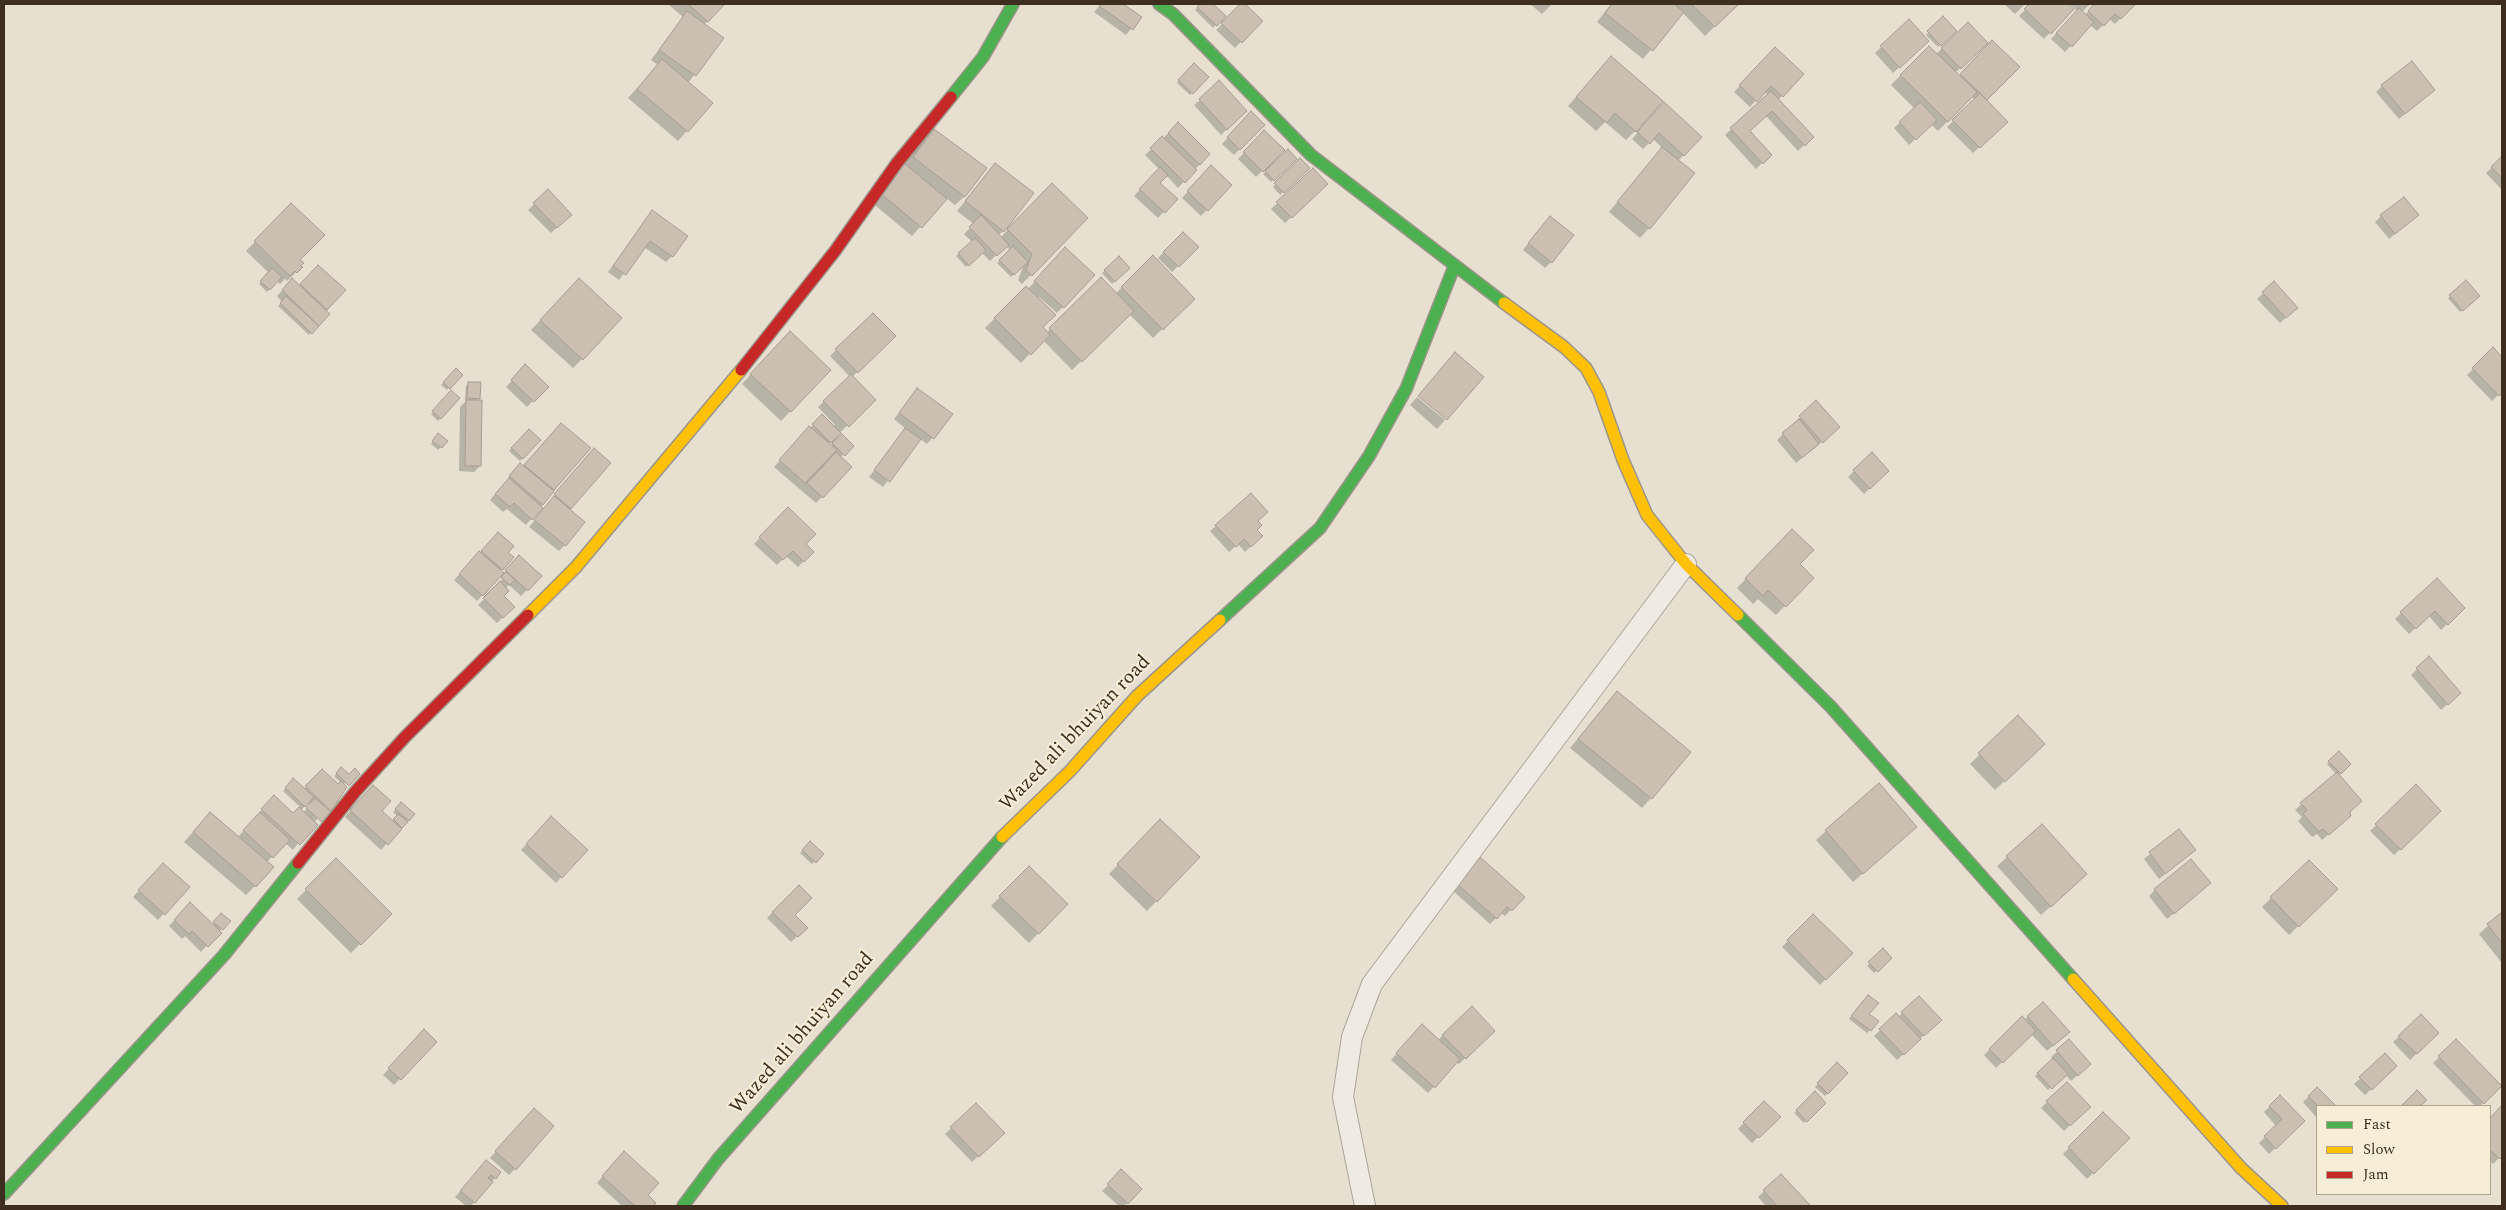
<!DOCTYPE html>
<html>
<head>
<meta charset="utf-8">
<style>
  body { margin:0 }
  #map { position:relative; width:2506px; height:1210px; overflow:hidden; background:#e7e0d1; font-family:Spectral,serif }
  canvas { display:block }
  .frame { position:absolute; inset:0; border:5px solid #3d2e20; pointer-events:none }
  .legend { position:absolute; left:2316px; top:1105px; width:175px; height:90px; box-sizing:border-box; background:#f7eed8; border:1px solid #ada18e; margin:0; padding:6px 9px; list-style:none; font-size:15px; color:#3d2e20 }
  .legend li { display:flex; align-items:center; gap:10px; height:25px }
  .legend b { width:25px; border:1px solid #ada18e }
</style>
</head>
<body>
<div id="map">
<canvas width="2506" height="1210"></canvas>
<div class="frame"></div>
<ul class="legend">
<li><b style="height:6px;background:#4caf50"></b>Fast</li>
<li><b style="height:6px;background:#ffc107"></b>Slow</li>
<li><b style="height:6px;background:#c62828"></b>Jam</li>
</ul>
</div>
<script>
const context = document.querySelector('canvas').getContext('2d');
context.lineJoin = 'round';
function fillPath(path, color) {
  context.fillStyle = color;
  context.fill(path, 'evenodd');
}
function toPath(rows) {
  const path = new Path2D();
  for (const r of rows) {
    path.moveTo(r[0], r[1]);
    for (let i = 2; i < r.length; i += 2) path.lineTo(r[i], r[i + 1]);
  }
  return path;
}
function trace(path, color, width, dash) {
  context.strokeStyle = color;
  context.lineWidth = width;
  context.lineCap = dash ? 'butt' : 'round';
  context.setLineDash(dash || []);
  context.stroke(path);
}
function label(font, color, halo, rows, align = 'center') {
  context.font = font + ' Spectral,serif';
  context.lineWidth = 4;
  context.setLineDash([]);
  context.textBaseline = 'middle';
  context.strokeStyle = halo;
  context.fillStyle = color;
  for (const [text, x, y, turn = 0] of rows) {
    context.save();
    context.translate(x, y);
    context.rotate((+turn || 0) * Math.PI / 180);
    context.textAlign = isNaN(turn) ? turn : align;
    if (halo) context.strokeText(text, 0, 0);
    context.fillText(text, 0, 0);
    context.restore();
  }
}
fillPath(toPath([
  [668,4,723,4,704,25,722,38,688,83,711,103,678,141,628,98,658,65,651,60,683,17],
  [1101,4,1121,4,1140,17,1126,35,1094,12],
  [1202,4,1211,4,1224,16,1213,28,1195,10],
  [1243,4,1261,21,1235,48,1216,30],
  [1530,4,1552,4,1542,14],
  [1611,4,1672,4,1675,6,1677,4,1737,4,1705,36,1682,12,1643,59,1597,22],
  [2004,4,2025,4,2015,14],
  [2031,4,2066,4,2072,9,2044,39,2019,16],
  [2070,4,2090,4,2082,12,2085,15,2095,4,2134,4,2115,24,2109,19,2097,31,2090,25,2065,52,2051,39,2077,11],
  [1943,18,1955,31,1938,47,1926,35],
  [1909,21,1927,41,1893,73,1875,53],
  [1968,24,1986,43,1955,73,1959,77,1992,42,2018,67,1985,100,2006,122,1973,153,1947,127,1975,100,1972,97,1938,131,1931,124,1909,145,1894,128,1915,109,1891,85,1929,47,1936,54],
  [1769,54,1803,74,1778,100,1812,137,1798,151,1766,116,1749,131,1770,155,1756,169,1725,135,1768,95,1764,91,1750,107,1734,92],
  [1194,65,1207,77,1190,95,1177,83],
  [1602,67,1635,131,1626,140,1605,122,1596,131,1568,106],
  [2382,86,2434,90,2399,119,2376,92],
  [1200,100,1246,111,1221,135,1194,105],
  [1658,110,1700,137,1678,161,1649,228,1640,238,1609,212,1662,148,1653,139,1643,149,1632,139],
  [1251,113,1263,125,1234,155,1222,144],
  [1178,124,1209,154,1178,188,1166,175,1159,183,1176,199,1158,218,1134,196,1159,169,1145,155],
  [1264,132,1283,150,1256,177,1238,159],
  [925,139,965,196,955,205,946,198,912,236,871,202],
  [1288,151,1295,159,1271,182,1263,174],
  [2502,158,2502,190,2486,173],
  [1300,160,1308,168,1280,195,1273,187],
  [995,165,1003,231,999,235,1001,237,1052,184,1087,218,1022,284,1018,280,1024,264,1011,277,997,263,1010,250,1006,246,990,261,982,253,966,267,956,256,972,242,964,234,974,224,957,211],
  [1313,169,1327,184,1285,223,1271,209],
  [1205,173,1230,185,1201,216,1182,198],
  [548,191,570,215,551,233,528,210],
  [291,205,299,266,301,267,287,281,285,279,280,284,277,281,267,292,259,284,269,273,246,251],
  [652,212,672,256,666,262,644,247,619,280,608,272],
  [2381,216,2411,221,2389,239,2375,222],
  [1544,223,1551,262,1545,268,1523,250],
  [1183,233,1197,247,1172,272,1158,258],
  [1059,255,1093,275,1057,313,1039,297,1037,298,1041,327,1046,333,1101,279,1115,294,1153,257,1193,299,1153,338,1129,314,1072,370,1043,340,1021,363,985,328,1026,287,1028,289],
  [1119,257,1129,268,1112,284,1102,273],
  [318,266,344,290,324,311,328,314,309,335,278,306,282,302,277,296,292,280,299,286],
  [2466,282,2478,296,2460,312,2448,298],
  [2274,283,2296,308,2280,323,2257,299],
  [570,289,582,359,573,368,531,330],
  [873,314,894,336,852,377,874,400,827,445,829,447,842,435,852,446,840,458,850,467,816,503,774,467,822,415,833,426,835,425,818,407,850,377,830,356],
  [781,342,830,370,781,421,742,384],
  [2493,349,2502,359,2502,391,2492,401,2467,375],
  [525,366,547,387,527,407,506,387],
  [456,370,461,375,447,390,441,385],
  [469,383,479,398,476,401,480,466,474,472,459,471,460,407,467,400,465,400,466,386],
  [917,390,951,415,927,444,920,439,883,487,869,477,906,429,894,419],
  [451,392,458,398,438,421,431,414],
  [1417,397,1445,420,1437,429,1410,405],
  [1816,402,1833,433,1796,463,1777,440],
  [561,424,589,448,526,525,507,509,503,512,490,500,515,470,523,466],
  [529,430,539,440,520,461,509,451],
  [436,437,446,441,438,450,431,444],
  [1871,454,1888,471,1864,494,1848,477],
  [588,455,609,463,569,510,565,545,559,551,529,527],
  [788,508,805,544,812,552,798,567,786,556,777,565,754,544],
  [1256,521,1256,530,1261,536,1245,552,1238,544,1229,552,1210,531,1216,526],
  [1792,531,1798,564,1812,578,1776,615,1758,599,1753,604,1737,588],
  [492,540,512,558,500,571,503,574,513,562,540,576,521,596,509,585,505,589,502,596,513,607,497,623,478,605,501,582,502,578,500,576,477,601,454,580],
  [2437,580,2464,608,2441,630,2429,616,2409,634,2395,619],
  [2429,658,2453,699,2441,710,2411,675],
  [1608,702,1651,798,1642,808,1570,748],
  [2018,717,2034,753,1995,790,1970,764],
  [2339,753,2350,764,2338,775,2349,812,2343,821,2322,840,2317,834,2312,837,2298,821,2302,817,2295,810,2336,774,2327,764],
  [341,769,349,776,355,770,293,850,285,843,267,862,255,886,246,895,184,842,201,823,238,837,268,803,293,815,300,807,283,791,294,780,304,789,322,770,338,785,340,782,334,776],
  [309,802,311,804,303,813,301,810],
  [1879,784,1906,836,1853,882,1816,840],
  [2416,786,2440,811,2394,855,2370,831],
  [367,792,381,811,392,822,397,816,393,812,401,804,413,814,381,850,345,817],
  [551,818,586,850,556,883,521,850],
  [1160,821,1198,857,1147,911,1109,874],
  [2042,825,2077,883,2041,915,1997,866],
  [2179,830,2188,856,2159,879,2144,859],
  [810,843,822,854,812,864,800,853],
  [336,860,390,914,351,953,297,899],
  [2309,861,2336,889,2289,935,2262,907],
  [1474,865,1523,897,1505,916,1501,913,1490,924,1452,890],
  [1029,867,1066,904,1029,943,991,906],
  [157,871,188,887,158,920,133,897],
  [799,886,793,915,806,928,791,942,767,918],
  [2203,889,2167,919,2149,896,2155,890],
  [190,904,212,925,221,915,229,921,201,952,185,936,182,939,169,926],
  [2502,913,2502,961,2501,962,2479,934],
  [1813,915,1851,953,1820,985,1782,947],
  [1883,950,1891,958,1874,973,1867,966],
  [1919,998,1940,1020,1897,1060,1874,1036,1896,1015,1898,1017],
  [1866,999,1868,1015,1877,1022,1867,1033,1849,1019],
  [2043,1004,2062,1038,2047,1051,2031,1034,1996,1068,1984,1055,2022,1018,2024,1020],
  [1472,1008,1493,1031,1459,1064,1456,1062,1428,1093,1391,1060,1416,1032,1438,1040],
  [2421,1016,2437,1033,2410,1060,2393,1042],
  [424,1031,435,1042,394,1085,383,1075],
  [2069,1041,2083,1070,2071,1081,2065,1074,2048,1090,2035,1076,2053,1060,2051,1057],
  [2456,1041,2500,1086,2480,1106,2475,1106,2433,1063],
  [2385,1055,2395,1066,2365,1095,2354,1084],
  [1837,1064,1846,1073,1825,1096,1815,1087],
  [2067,1083,2089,1107,2064,1131,2041,1108],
  [2317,1088,2334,1106,2317,1106,2317,1118,2303,1102],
  [1815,1093,1824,1103,1804,1123,1794,1113],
  [2280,1096,2304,1121,2269,1154,2259,1143,2276,1126,2264,1112],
  [1764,1102,1779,1117,1752,1143,1738,1129],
  [976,1105,997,1139,972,1162,945,1134],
  [2502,1106,2502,1155,2493,1164,2490,1161,2490,1119],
  [2103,1114,2128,1138,2087,1179,2063,1154],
  [528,1115,515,1169,509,1175,490,1158],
  [618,1159,654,1203,651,1206,622,1206,597,1183],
  [486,1162,495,1178,471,1206,466,1206,455,1197],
  [1122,1171,1141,1189,1124,1206,1119,1206,1102,1191],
  [1781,1175,1809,1206,1766,1206,1758,1197]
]), '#0003');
const building = toPath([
  [688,4,725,4,708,22,688,4],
  [1101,4,1123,4,1142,17,1133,30,1099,6,1101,4],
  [1200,4,1213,4,1226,16,1217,26,1197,7,1200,4],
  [1240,4,1245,4,1263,21,1242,43,1221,23,1240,4],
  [1612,4,1674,4,1684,12,1653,51,1605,13,1612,4],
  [1691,4,1739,4,1715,27,1691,4],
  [2029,4,2068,4,2074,9,2051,34,2024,9,2029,4],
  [2094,4,2136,4,2121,19,2115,14,2104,26,2088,11,2094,4],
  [2079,8,2094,22,2072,47,2056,33,2079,8],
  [687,11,724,38,696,76,659,50,687,11],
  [1943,16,1957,31,1941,46,1927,31,1943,16],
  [1909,19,1929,41,1900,68,1880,46,1909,19],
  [1968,22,1988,43,1961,69,1941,48,1968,22],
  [1992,40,2020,67,1987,100,1960,74,1992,40],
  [1929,46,1977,92,1948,122,1900,75,1929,46],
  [1775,47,1804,74,1783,97,1771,86,1757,102,1739,85,1775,47],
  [1611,56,1663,101,1636,132,1615,113,1607,123,1576,97,1611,56],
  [662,59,713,103,688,132,637,89,662,59],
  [2412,61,2435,90,2405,114,2381,85,2412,61],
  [1194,63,1209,77,1193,94,1178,80,1194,63],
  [1219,80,1247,111,1227,130,1199,99,1219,80],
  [1771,91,1814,137,1805,146,1772,111,1750,131,1772,155,1763,164,1730,128,1771,91],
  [1980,93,2008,122,1980,148,1952,120,1980,93],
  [1664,102,1702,137,1684,156,1659,133,1650,144,1637,132,1664,102],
  [1920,102,1937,120,1916,140,1899,122,1920,102],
  [1251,111,1265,125,1240,150,1227,137,1251,111],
  [1178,122,1210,154,1200,165,1168,133,1178,122],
  [934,129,987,168,965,197,913,157,934,129],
  [1264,130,1285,150,1263,172,1243,152,1264,130],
  [1162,136,1197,170,1185,183,1150,148,1162,136],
  [1662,147,1695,173,1650,229,1617,202,1662,147],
  [1288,149,1297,159,1274,181,1265,171,1288,149],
  [2502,156,2502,178,2491,167,2502,156],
  [1300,158,1310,168,1284,193,1274,183,1300,158],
  [904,163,947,199,922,228,879,192,904,163],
  [995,163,1034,193,1004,232,965,201,995,163],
  [1211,165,1232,185,1208,211,1187,191,1211,165],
  [1160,167,1168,175,1160,183,1178,199,1165,213,1139,189,1160,167],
  [1313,168,1328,184,1292,218,1276,202,1313,168],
  [1052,183,1088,218,1032,276,1026,270,1032,254,1007,229,1052,183],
  [548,189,572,215,557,228,533,203,548,189],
  [2404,197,2419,215,2395,234,2380,215,2404,197],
  [291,203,325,235,300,260,304,263,300,266,303,267,297,273,295,271,290,276,254,241,291,203],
  [652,210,688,236,673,257,650,241,626,275,613,266,652,210],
  [981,215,1009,245,997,256,969,227,981,215],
  [1550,216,1574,235,1552,263,1528,243,1550,216],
  [1183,232,1199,247,1179,267,1163,252,1183,232],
  [975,238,986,250,969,266,958,253,975,238],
  [1013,246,1028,262,1014,275,999,260,1013,246],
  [1065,247,1095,275,1064,308,1034,281,1065,247],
  [1153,255,1195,299,1163,330,1121,287,1153,255],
  [1119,256,1130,268,1115,282,1104,270,1119,256],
  [318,265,346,290,327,310,300,284,318,265],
  [272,268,282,277,270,290,260,281,272,268],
  [1101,277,1134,311,1082,362,1049,328,1101,277],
  [292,278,330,314,319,326,282,290,292,278],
  [579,278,622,318,583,360,540,320,579,278],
  [2466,280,2480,296,2463,311,2449,295,2466,280],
  [2274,281,2298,308,2286,318,2262,292,2274,281],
  [1026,286,1056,315,1043,327,1050,335,1031,355,994,318,1026,286],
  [286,296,319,326,312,334,280,303,286,296],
  [873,313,896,336,858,373,835,349,873,313],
  [790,331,831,370,791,412,750,374,790,331],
  [2493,347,2502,357,2502,393,2499,396,2472,368,2493,347],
  [1455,352,1484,377,1447,420,1418,396,1455,352],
  [525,364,549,387,534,402,511,380,525,364],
  [456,368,463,375,450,389,443,382,456,368],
  [851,374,876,400,849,427,823,401,851,374],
  [468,382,481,382,480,399,467,398,468,382],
  [917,388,953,414,934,439,899,413,917,388],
  [451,390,460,398,441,419,432,411,451,390],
  [466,400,482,400,481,466,465,466,466,400],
  [1816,400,1840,427,1823,443,1799,416,1816,400],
  [822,414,841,433,831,443,812,424,822,414],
  [1799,419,1819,444,1802,458,1782,433,1799,419],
  [561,423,591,448,554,490,524,465,561,423],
  [809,426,837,450,805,483,779,460,809,426],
  [905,428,921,439,890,482,874,470,905,428],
  [529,429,541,440,523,459,511,448,529,429],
  [438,433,448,441,442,448,432,441,438,433],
  [842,434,854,446,845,456,832,443,842,434],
  [594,448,611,463,571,509,554,494,594,448],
  [836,452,852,467,823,498,807,483,836,452],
  [1872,452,1889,471,1870,489,1853,470,1872,452],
  [520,463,554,491,543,505,509,476,520,463],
  [509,478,543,508,532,520,514,503,510,507,495,494,509,478],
  [1251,493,1268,512,1258,521,1262,525,1257,530,1263,536,1251,547,1244,539,1236,547,1215,525,1251,493],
  [554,496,585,522,566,546,534,520,554,496],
  [788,507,816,534,806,544,814,552,804,562,793,551,783,560,759,537,788,507],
  [1792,529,1814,550,1800,564,1814,578,1786,607,1768,590,1763,596,1745,578,1792,529],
  [498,532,514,546,508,553,514,557,503,570,481,551,498,532],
  [479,551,504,573,483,596,459,574,479,551],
  [519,555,542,576,528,591,505,570,519,555],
  [506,572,515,580,510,585,501,577,506,572],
  [2437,578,2465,608,2448,625,2435,611,2416,629,2400,612,2437,578],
  [500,581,509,591,504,596,515,607,503,618,483,598,500,581],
  [2429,656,2461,693,2448,705,2416,668,2429,656],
  [1617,691,1691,752,1652,799,1578,739,1617,691],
  [2018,715,2045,744,2005,782,1978,753,2018,715],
  [2339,751,2351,764,2341,774,2328,761,2339,751],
  [341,767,349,774,355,768,360,774,349,786,336,773,341,767],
  [322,769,338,784,341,781,347,787,331,811,305,786,322,769],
  [2337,772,2362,801,2350,812,2351,816,2329,835,2323,829,2319,832,2303,814,2307,810,2300,803,2337,772],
  [293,778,314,797,305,807,285,788,293,778],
  [1879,783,1917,827,1863,874,1825,830,1879,783],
  [2416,784,2441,811,2401,850,2375,824,2416,784],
  [373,785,391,801,382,811,402,829,388,845,350,810,373,785],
  [274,795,293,813,299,807,318,825,300,845,261,809,274,795],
  [315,798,331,812,322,822,306,808,315,798],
  [401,802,415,814,409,821,395,809,401,802],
  [210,812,274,867,256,887,193,832,210,812],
  [260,812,290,840,273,858,243,830,260,812],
  [398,814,408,822,402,828,393,819,398,814],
  [551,816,588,850,562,878,526,844,551,816],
  [1160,819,1200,857,1157,902,1117,864,1160,819],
  [2042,824,2087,874,2051,907,2006,856,2042,824],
  [2179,829,2196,850,2165,874,2149,852,2179,829],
  [810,841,824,854,816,863,802,850,810,841],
  [1480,857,1525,897,1512,911,1507,907,1497,919,1457,884,1480,857],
  [336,858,392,914,361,945,305,889,336,858],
  [2191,859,2211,883,2174,914,2154,889,2191,859],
  [2309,860,2338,889,2299,927,2270,897,2309,860],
  [163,863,190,887,165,915,138,890,163,863],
  [1029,866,1068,904,1039,934,999,896,1029,866],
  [799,885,812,898,795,915,808,928,798,937,772,912,799,885],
  [190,902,222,933,208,947,192,931,189,934,174,920,190,902],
  [2502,912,2502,943,2487,924,2502,912],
  [221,913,231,921,223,930,213,922,221,913],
  [1813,914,1853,953,1826,980,1787,940,1813,914],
  [1883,948,1892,958,1878,972,1868,962,1883,948],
  [1868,995,1879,1003,1869,1014,1879,1021,1871,1031,1851,1016,1868,995],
  [1919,996,1942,1020,1924,1036,1901,1012,1919,996],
  [2043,1002,2070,1032,2053,1046,2027,1016,2043,1002],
  [1472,1006,1495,1031,1466,1059,1442,1035,1472,1006],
  [1896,1013,1921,1039,1904,1055,1879,1029,1896,1013],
  [2421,1014,2439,1033,2417,1054,2398,1036,2421,1014],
  [2022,1016,2036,1031,2003,1063,1989,1049,2022,1016],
  [1422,1024,1460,1059,1435,1088,1396,1053,1422,1024],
  [424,1029,437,1042,401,1080,388,1068,424,1029],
  [2069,1039,2091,1064,2078,1076,2056,1050,2069,1039],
  [2456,1039,2502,1086,2484,1104,2438,1056,2456,1039],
  [2385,1053,2397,1066,2372,1090,2359,1077,2385,1053],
  [2053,1058,2068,1074,2052,1089,2037,1073,2053,1058],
  [1837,1062,1848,1073,1828,1094,1817,1083,1837,1062],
  [2067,1082,2091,1107,2070,1126,2046,1101,2067,1082],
  [2317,1087,2336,1106,2318,1106,2308,1096,2317,1087],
  [2417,1090,2427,1100,2420,1106,2401,1106,2417,1090],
  [1815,1091,1826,1103,1807,1122,1796,1110,1815,1091],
  [2280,1095,2305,1121,2276,1149,2264,1136,2282,1119,2269,1106,2280,1095],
  [1764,1101,1781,1117,1759,1138,1743,1122,1764,1101],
  [976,1103,1005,1133,979,1157,950,1127,976,1103],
  [2502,1105,2502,1157,2500,1159,2490,1150,2490,1118,2502,1105],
  [534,1108,554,1126,516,1170,495,1151,534,1108],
  [2103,1112,2130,1138,2094,1174,2068,1147,2103,1112],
  [624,1151,659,1183,648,1195,656,1203,653,1206,635,1206,602,1176,624,1151],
  [486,1160,501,1172,496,1179,491,1175,488,1178,493,1182,475,1203,460,1191,486,1160],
  [1121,1169,1142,1189,1128,1204,1107,1184,1121,1169],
  [1781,1174,1811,1206,1777,1206,1763,1190,1781,1174]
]);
fillPath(building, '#cbbfb2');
trace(building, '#a89c90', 1);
const street = toPath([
  [1365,1206,1343,1097,1352,1037,1372,984,1686,564]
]);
const fast = toPath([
  [1159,4,1173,14,1311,155,1504,303],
  [951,97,983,57,1013,4],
  [1738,615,1831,707,2073,979],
  [1220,620,1320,528,1369,456,1406,389,1454,267],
  [4,1194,224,955,298,863],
  [683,1206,718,1159,1002,837]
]);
const slow = toPath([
  [1504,303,1564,347,1586,368,1599,392,1623,460,1647,515,1686,564,1738,615],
  [528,615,576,567,741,370],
  [1002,837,1070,771,1137,696,1220,620],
  [2073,979,2241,1168,2282,1206]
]);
const jam = toPath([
  [741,370,835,251,897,163,951,97],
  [298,863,355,792,405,737,528,615]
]);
trace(street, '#ada599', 22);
trace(fast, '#9c958a', 14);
trace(slow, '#9c958a', 14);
trace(jam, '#9c958a', 14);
trace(street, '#efebe3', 20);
trace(fast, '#4caf50', 11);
trace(slow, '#ffc107', 11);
trace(jam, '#c62828', 11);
label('20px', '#3d2e20', '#f7eed8', [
  ["Wazed ali bhuiyan road",1076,734,-46],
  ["Wazed ali bhuiyan road",803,1034,-49]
]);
</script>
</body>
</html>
